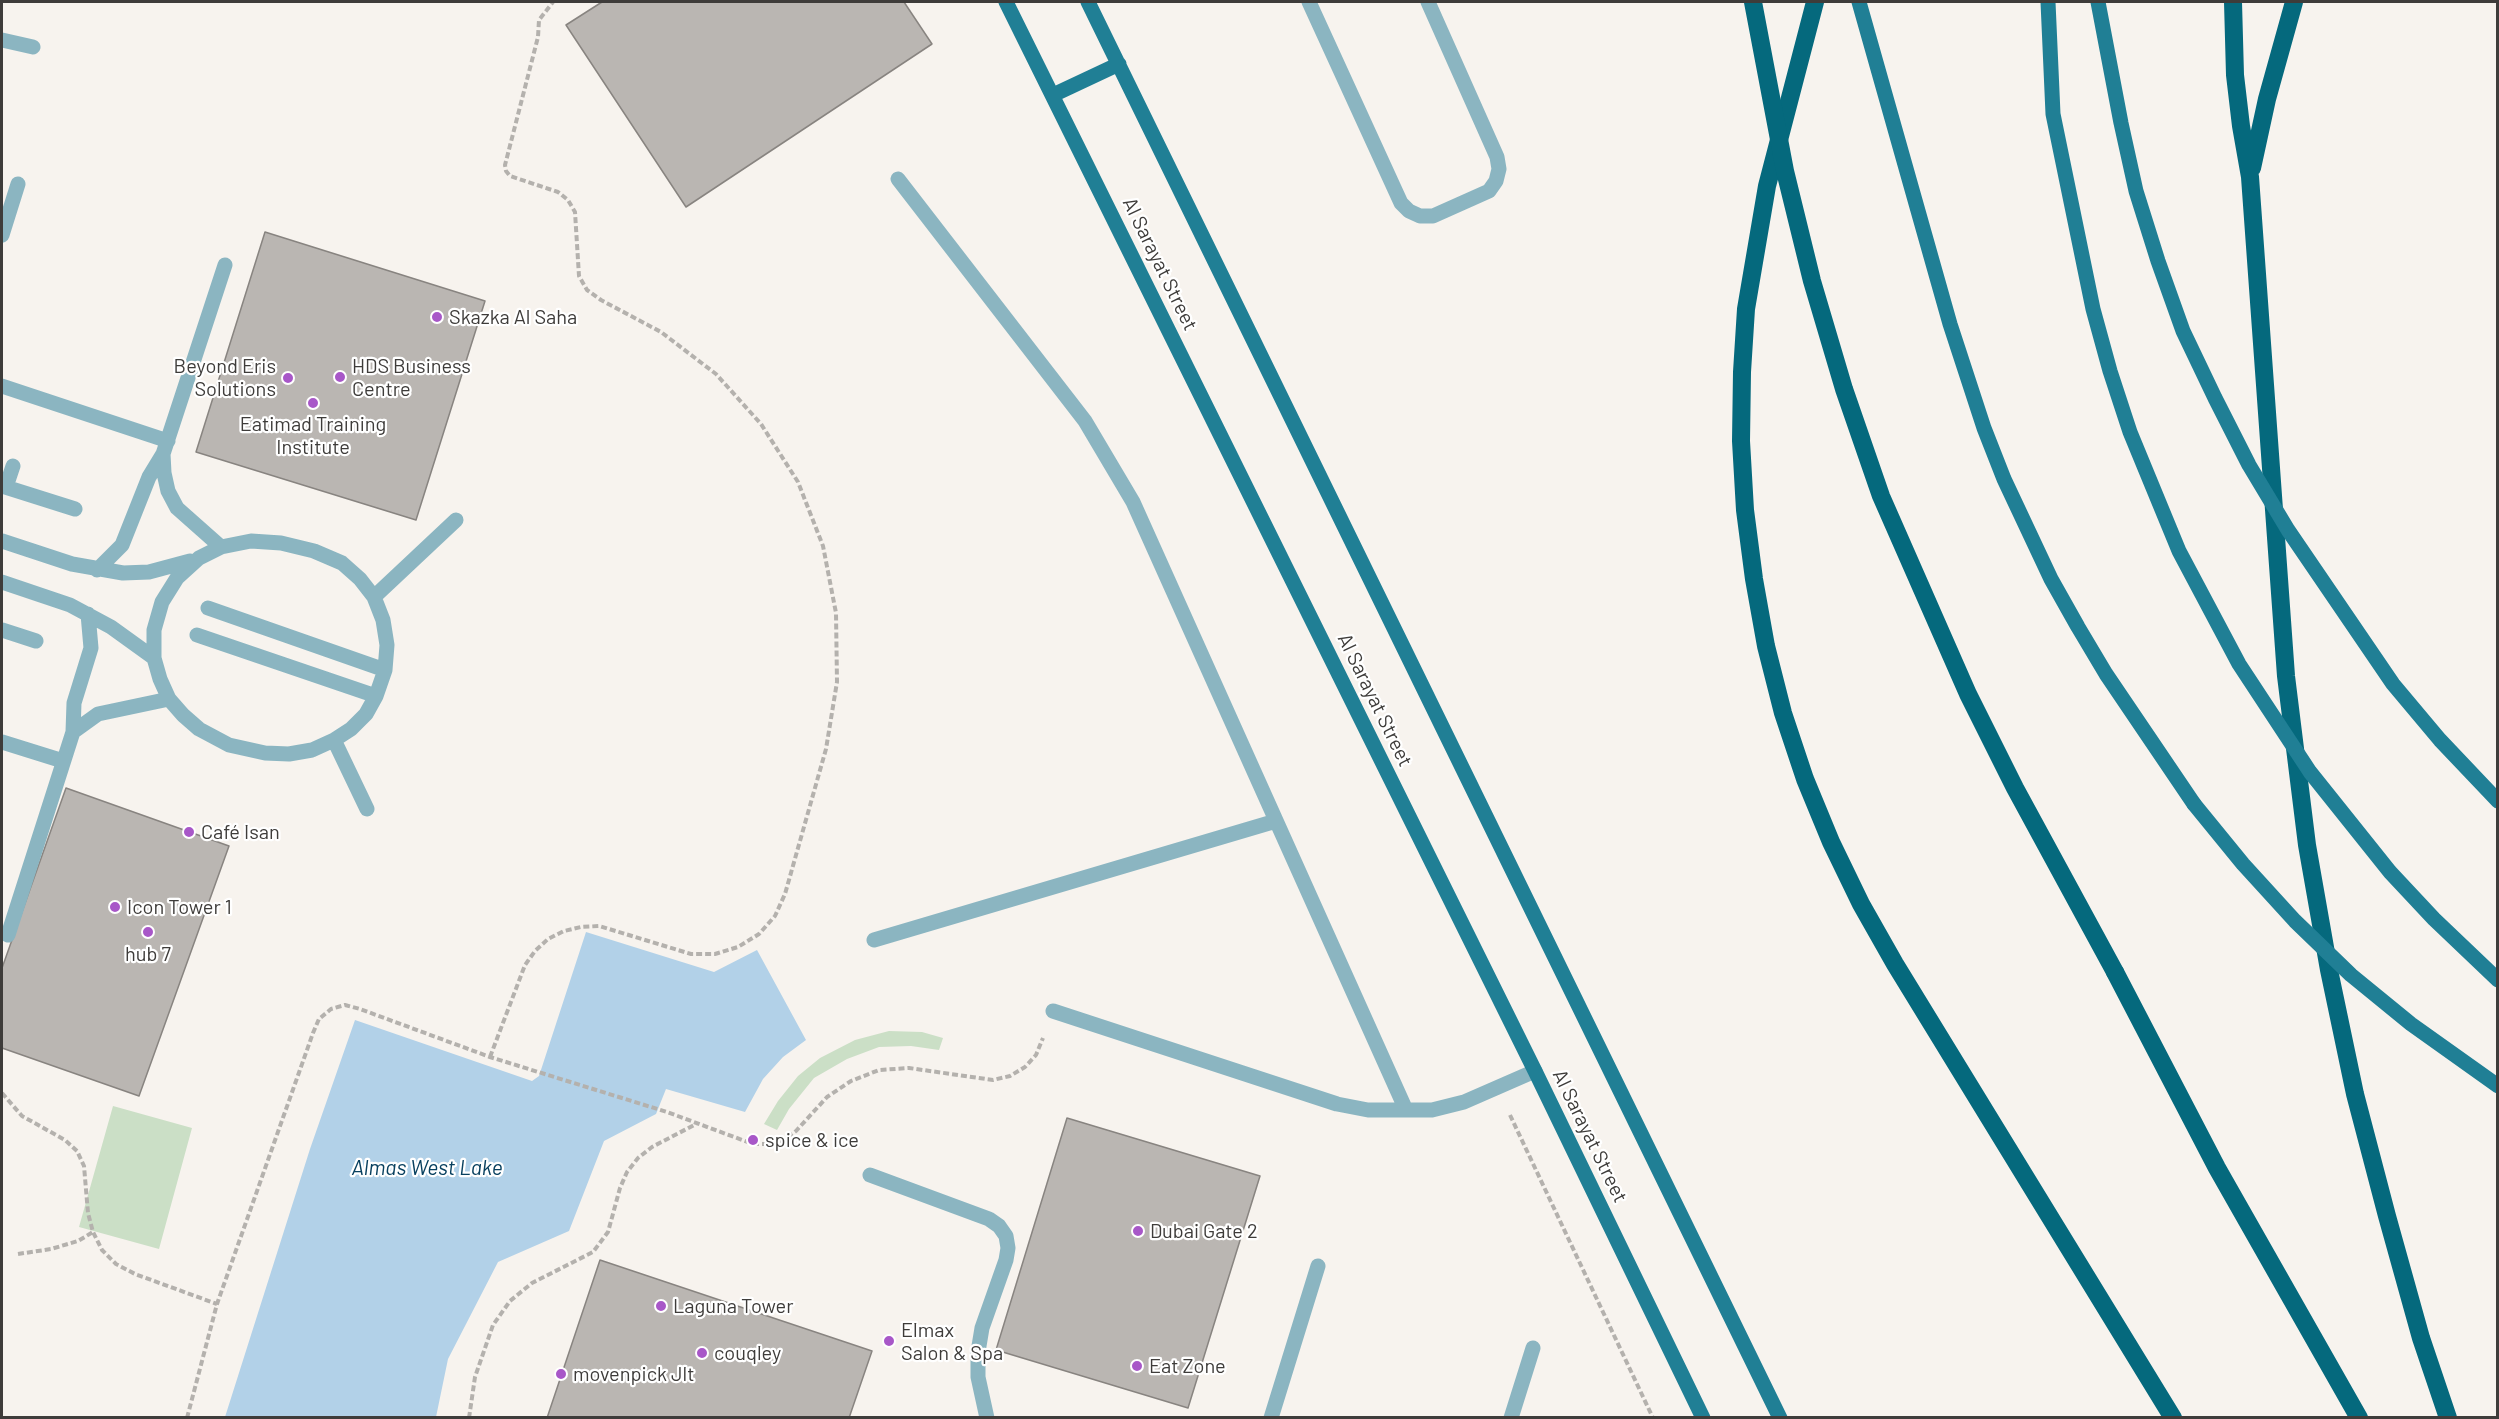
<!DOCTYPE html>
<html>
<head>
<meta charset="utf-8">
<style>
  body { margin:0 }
  #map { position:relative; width:2499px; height:1419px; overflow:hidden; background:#f7f3ee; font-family:Barlow,sans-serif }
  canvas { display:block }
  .frame { position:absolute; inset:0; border:3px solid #3e3c3a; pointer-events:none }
</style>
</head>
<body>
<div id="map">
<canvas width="2499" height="1419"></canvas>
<div class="frame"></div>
</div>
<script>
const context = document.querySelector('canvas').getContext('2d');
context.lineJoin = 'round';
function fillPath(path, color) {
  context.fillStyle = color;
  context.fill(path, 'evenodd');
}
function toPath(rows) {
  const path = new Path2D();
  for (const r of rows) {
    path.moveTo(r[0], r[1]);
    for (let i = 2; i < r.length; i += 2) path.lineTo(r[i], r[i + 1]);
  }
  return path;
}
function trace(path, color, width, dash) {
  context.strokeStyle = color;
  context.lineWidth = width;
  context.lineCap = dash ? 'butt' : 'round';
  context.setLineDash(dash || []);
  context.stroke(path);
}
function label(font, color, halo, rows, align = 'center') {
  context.font = font + ' Barlow,sans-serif';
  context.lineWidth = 4.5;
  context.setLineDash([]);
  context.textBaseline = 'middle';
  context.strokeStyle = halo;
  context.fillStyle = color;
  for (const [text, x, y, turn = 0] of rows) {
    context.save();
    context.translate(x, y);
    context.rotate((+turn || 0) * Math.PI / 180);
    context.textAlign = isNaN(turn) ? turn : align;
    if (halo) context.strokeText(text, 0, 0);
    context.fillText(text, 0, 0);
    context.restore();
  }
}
fillPath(toPath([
  [889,1031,922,1032,943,1038,939,1050,911,1046,879,1047,847,1059,814,1078,789,1109,777,1130,764,1124,778,1101,798,1076,820,1058,855,1040],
  [113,1106,192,1128,159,1249,79,1227]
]), '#cbdfc6');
fillPath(toPath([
  [586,932,714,972,757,950,806,1040,783,1057,763,1079,745,1112,666,1089,656,1114,604,1141,569,1231,498,1262,448,1359,436,1417,225,1417,310,1149,355,1020,532,1081,539,1076]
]), '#b2d1e8');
const building = toPath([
  [602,2,904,2,932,44,686,207,566,25,602,2],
  [265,232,485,301,416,520,196,452,265,232],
  [66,788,229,846,139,1096,2,1048,2,968,66,788],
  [1067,1118,1260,1176,1188,1408,996,1350,1067,1118],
  [600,1260,872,1351,849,1418,547,1418,600,1260]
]);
fillPath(building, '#bab6b2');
trace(building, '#888480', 1.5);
trace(toPath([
  [490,1057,525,965,535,951,548,939,564,931,581,927,599,926,691,954,715,954,738,947,759,934,775,916,785,894,826,749,837,682,836,613,823,546,798,482,761,424,716,374,661,332,601,300,587,290,579,276,575,212,568,200,558,192,510,176,506,171,505,165,538,37,539,20,553,2],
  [2,1093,22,1116,65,1140,77,1151,84,1166,88,1213,93,1232,102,1250,116,1264,135,1274,217,1304],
  [1510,1115,1653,1418],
  [18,1254,51,1249,78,1241,93,1232],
  [187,1418,217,1304,313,1033,319,1019,331,1009,345,1005,360,1009,490,1057,667,1112,753,1144,769,1144,784,1140,796,1131,827,1097,851,1081,879,1070,909,1068,993,1080,1010,1076,1025,1067,1036,1055,1043,1038],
  [469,1418,475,1377,493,1325,510,1301,532,1283,593,1252,608,1232,620,1188,627,1172,638,1158,652,1147,698,1123]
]), '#b4b1ad', 4, [6, 3]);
trace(toPath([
  [1309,2,1401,203,1409,211,1420,216,1433,216,1489,191,1496,181,1499,169,1497,157,1428,2],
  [2,40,33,47],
  [898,179,1085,421,1133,502,1406,1110],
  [2,235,18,184],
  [2,386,168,441],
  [2,486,75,509],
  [6,487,13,466],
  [2,541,72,564,123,573,149,572,190,561],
  [251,541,281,543,314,551,342,563,360,579,374,597,383,620,387,645,385,670,376,696,366,714,351,729,334,740,312,750,289,754,265,753,229,745,199,729,183,715,169,699,160,679,154,658,154,630,162,602,177,578,199,558,221,547,251,541],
  [221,547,177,508,168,491,164,473,163,454,225,265],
  [97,570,122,545,149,477,163,454],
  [2,582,70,605,111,627,154,658],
  [374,597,456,520],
  [208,608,385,670],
  [2,630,36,641],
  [197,635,376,696],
  [73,732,98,714,169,699],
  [334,740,367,809],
  [2,742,63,761],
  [8,935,73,732,74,703,91,648,88,614],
  [874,940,1276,821],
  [1053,1011,1337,1104,1368,1110,1432,1110,1464,1102,1535,1071],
  [870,1175,989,1219,999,1226,1006,1236,1008,1248,1006,1260,982,1328,978,1352,978,1377,987,1418],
  [1271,1418,1318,1266],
  [1511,1418,1533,1348]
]), '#8bb5c1', 15);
trace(toPath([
  [1006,2,1535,1071,1703,1418],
  [1088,2,1780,1418],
  [1859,2,1950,324,1984,428,2004,479,2051,579,2078,627,2106,674,2194,804],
  [1053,95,1119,64]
]), '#207f95', 15);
trace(toPath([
  [1815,2,1767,186,1746,309,1742,372,1741,441,1745,510,1754,579,1766,646,1783,713,1805,779,1831,842,1861,904,1895,964,2173,1418],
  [2233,2,2235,75,2241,126,2250,177,2286,676,2307,845,2329,970,2355,1094,2387,1216,2421,1338,2448,1418],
  [2252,168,2267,99,2294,2],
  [2115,972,2217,1168,2359,1418]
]), '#05697d', 18);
trace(toPath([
  [2048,2,2053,114,2093,309,2110,371,2130,432,2179,551,2239,664,2310,772,2390,872,2434,919,2498,980],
  [2098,2,2121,123,2136,191,2158,261,2183,331,2215,398,2249,465,2288,530,2393,684,2440,740,2498,801],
  [2194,804,2243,864,2295,921,2351,975,2411,1024,2498,1086]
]), '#207f95', 15);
trace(toPath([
  [1753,2,1785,171,1812,281,1844,389,1881,496,1968,694,2015,788,2115,972]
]), '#05697d', 18);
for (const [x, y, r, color] of [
  [437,317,6,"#a857c8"],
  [340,377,6,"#a857c8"],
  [288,378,6,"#a857c8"],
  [313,403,6,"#a857c8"],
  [189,832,6,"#a857c8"],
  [115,907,6,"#a857c8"],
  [148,932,6,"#a857c8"],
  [753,1140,6,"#a857c8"],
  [1138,1231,6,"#a857c8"],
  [661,1306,6,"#a857c8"],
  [889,1341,6,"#a857c8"],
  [702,1353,6,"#a857c8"],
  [1137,1366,6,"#a857c8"],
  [561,1374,6,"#a857c8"]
]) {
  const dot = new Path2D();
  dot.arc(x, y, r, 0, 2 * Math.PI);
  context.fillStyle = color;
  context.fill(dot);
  trace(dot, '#fff', 2);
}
label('20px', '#3e3c3a', '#fff', [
  ["Al Sarayat Street",1160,264,64],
  ["Al Sarayat Street",1375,700,64],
  ["Al Sarayat Street",1590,1136,64]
]);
label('20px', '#3e3c3a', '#fff', [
  ["Skazka Al Saha",449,317],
  ["Beyond Eris",276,366,"right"],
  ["Solutions",276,389,"right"],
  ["HDS Business",352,366],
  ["Centre",352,389],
  ["Eatimad Training",313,424,"center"],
  ["Institute",313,447,"center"],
  ["Café Isan",201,832],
  ["Icon Tower 1",127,907],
  ["hub 7",148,954,"center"],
  ["spice & ice",765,1140],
  ["Dubai Gate 2",1150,1231],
  ["Laguna Tower",673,1306],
  ["Elmax",901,1330],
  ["Salon & Spa",901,1353],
  ["couqley",714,1353],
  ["Eat Zone",1149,1366],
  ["movenpick Jlt",573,1374]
], 'left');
label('italic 21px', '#08405f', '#fff', [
  ["Almas West Lake",427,1168]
]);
</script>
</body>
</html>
